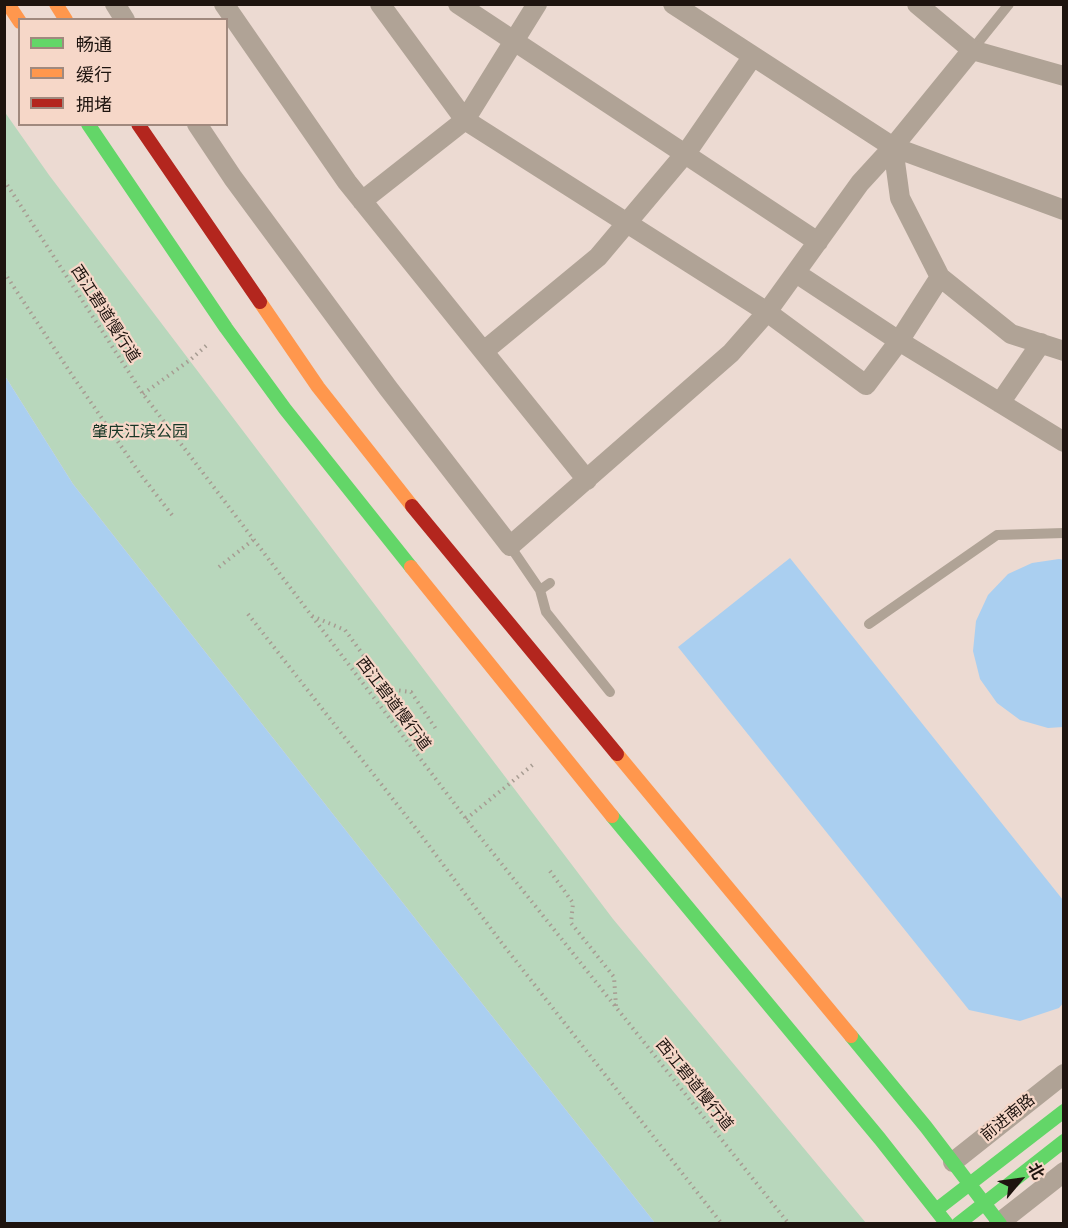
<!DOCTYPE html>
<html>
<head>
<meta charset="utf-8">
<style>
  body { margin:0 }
  #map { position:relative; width:1068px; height:1228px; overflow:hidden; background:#ecdad2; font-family:"Fira Sans","Noto Sans SC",sans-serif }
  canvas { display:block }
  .frame { position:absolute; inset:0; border:6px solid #1e140f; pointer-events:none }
  .legend { position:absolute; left:18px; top:18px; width:210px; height:108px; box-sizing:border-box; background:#f6d7c8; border:2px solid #a0897e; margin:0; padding:8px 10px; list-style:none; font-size:18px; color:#1e140f }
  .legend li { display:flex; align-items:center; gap:12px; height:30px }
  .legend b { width:30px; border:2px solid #a0897e }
  .north { position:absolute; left:990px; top:1150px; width:60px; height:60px; -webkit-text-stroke:4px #f6d7c8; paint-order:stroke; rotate:61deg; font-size:16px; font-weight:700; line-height:24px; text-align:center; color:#1e140f }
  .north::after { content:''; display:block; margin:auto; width:21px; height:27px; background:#1e140f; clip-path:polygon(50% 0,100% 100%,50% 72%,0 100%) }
</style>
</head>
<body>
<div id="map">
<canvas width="1068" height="1228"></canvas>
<div class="frame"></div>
<ul class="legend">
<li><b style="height:8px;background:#63d668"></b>畅通</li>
<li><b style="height:8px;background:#ff974d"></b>缓行</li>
<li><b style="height:8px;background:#b3261e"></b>拥堵</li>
</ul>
<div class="north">北</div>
</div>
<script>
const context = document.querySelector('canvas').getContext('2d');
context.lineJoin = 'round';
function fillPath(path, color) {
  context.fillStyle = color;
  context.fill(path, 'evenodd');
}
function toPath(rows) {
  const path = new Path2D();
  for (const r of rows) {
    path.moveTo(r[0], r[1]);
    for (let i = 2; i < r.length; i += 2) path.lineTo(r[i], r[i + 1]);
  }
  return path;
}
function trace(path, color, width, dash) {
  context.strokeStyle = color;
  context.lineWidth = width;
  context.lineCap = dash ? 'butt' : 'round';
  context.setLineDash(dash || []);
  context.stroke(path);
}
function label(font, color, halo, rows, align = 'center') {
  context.font = font + ' "Fira Sans","Noto Sans SC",sans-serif';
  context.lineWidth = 4.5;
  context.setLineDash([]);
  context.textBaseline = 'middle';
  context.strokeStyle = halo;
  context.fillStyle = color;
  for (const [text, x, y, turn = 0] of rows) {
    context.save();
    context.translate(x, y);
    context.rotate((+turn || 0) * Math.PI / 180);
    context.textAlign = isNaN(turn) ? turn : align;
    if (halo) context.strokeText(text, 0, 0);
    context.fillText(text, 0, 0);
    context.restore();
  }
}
fillPath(toPath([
  [4,111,49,175,613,919,866,1223,655,1223,73,484,5,376]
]), '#b8d7bc');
fillPath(toPath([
  [5,376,73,484,655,1223,5,1223],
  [790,558,1063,900,1064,1002,1059,1008,1020,1021,969,1010,678,647],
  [1059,559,1064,560,1063,727,1048,728,1020,720,997,703,980,679,973,651,976,621,988,595,1008,574,1032,563]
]), '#aacff0');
trace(toPath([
  [4,180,143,394,473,828,789,1224],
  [4,272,72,375,141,475,172,515],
  [143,394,190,360,207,345],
  [219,567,253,540],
  [248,614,421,835,501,942,722,1224],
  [312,616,345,630,388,689,411,692,436,729],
  [466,819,535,763],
  [550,871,573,903,571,923,614,977,616,1006]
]), '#a79c92', 4, [1.5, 4.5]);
trace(toPath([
  [972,50,1009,4],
  [510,546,540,590,546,612,610,692],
  [540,590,550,583],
  [869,624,997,535,1064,533]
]), '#b0a396', 10);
trace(toPath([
  [115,4,125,20],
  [224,4,347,182,587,480],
  [380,4,465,120,537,4],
  [458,4,818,242],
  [673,4,893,147,1064,210],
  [917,4,972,50],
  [197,124,233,178,388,388,510,546,731,353,767,312,860,183,893,147,972,50,1064,76],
  [893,147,900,198,940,277,1011,334,1064,351],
  [362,201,465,120,767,312,866,385,899,341,940,277],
  [796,273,899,341,1064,442],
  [484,351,598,257,689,149,753,56],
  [1000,403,1041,343],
  [953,1162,1064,1074],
  [999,1223,1064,1172]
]), '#b0a396', 20);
trace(toPath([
  [88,124,226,328,285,409,411,567],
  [612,816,880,1139,947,1224],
  [851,1036,926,1127,1000,1224],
  [936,1210,1064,1111],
  [958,1224,1064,1141]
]), '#63d668', 14);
trace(toPath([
  [8,4,20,22],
  [56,4,66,20],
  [260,302,318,387,412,506],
  [411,567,612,816],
  [617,754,851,1036]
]), '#ff974d', 14);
trace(toPath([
  [138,124,260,302],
  [412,506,617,754]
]), '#b3261e', 14);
label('16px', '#1e140f', '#f6d7c8', [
  ["西江碧道慢行道",105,314,57],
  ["西江碧道慢行道",393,704,53],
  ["西江碧道慢行道",694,1085,51],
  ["前进南路",1008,1118,-39]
]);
label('16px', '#173726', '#f6d7c8', [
  ["肇庆江滨公园",140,433]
]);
</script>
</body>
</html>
